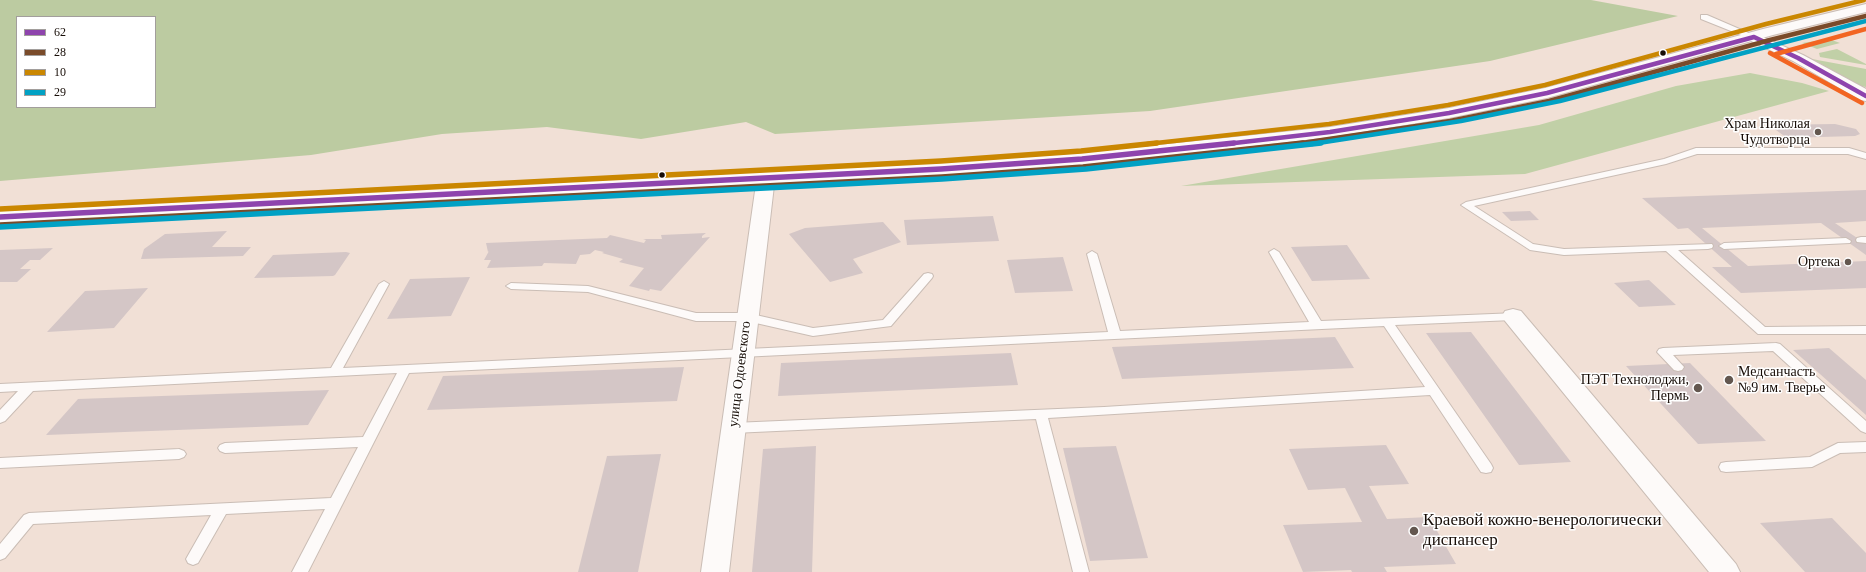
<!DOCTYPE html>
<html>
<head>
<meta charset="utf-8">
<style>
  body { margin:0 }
  #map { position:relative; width:1866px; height:572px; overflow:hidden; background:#f1e0d6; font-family:Georgia,serif }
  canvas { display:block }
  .legend { position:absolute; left:16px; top:16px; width:140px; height:92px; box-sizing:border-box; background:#fff; border:1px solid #a29e9c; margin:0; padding:5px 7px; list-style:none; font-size:12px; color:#170d07 }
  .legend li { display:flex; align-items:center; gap:8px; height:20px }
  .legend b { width:20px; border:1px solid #a29e9c }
</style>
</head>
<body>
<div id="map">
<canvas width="1866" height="572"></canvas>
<ul class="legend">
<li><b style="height:5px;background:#8e44ad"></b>62</li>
<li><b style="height:5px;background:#7a4b2a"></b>28</li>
<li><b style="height:5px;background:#ca8701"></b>10</li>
<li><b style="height:5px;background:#01a1c4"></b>29</li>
</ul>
</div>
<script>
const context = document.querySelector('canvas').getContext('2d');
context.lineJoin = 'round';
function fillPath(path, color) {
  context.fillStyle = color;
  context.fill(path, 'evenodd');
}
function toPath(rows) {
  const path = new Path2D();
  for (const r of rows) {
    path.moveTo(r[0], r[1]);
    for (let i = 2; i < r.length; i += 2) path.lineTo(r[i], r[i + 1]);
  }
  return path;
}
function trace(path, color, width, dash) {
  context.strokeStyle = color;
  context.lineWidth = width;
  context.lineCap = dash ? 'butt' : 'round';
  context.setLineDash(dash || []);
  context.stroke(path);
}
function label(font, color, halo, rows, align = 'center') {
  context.font = font + ' Georgia,serif';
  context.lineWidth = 3;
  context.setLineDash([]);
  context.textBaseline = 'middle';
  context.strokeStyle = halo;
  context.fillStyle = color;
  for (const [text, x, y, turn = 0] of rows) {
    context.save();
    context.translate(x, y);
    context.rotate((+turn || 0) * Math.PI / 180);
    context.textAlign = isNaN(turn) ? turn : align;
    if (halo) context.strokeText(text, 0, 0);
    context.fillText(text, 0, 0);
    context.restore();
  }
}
fillPath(toPath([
  [1829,39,1840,43,1817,49,1802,43],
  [1837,49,1866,64,1866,65,1820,57,1819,53],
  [1812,59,1866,69,1866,87,1861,86],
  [1750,73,1802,83,1829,91,1525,174,1181,186,1539,125,1676,86]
]), '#c1d0a7');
fillPath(toPath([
  [0,0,1591,0,1678,16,1490,61,1150,111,775,134,746,122,641,139,547,127,442,134,311,155,0,181],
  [17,17,155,17,155,107,17,107]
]), '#bccba1');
fillPath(toPath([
  [1835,124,1856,129,1860,134,1855,136,1787,138,1769,125],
  [1866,190,1866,221,1835,223,1866,244,1866,255,1821,223,1702,228,1748,266,1866,261,1866,288,1741,293,1712,267,1732,267,1688,228,1678,229,1642,198],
  [1530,211,1539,220,1511,221,1502,212],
  [993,216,999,241,907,245,904,220],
  [883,222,901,242,853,259,863,273,830,282,789,234,805,228],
  [227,231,212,247,251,247,243,256,141,259,144,249,165,234],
  [706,233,702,236,702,238,710,237,661,291,650,289,649,291,629,286,644,268,619,262,623,259,602,253,604,252,595,250,590,254,580,255,576,264,544,263,542,266,487,268,491,260,484,260,489,251,488,252,486,243,607,238,610,235,644,243,646,240,643,239,662,239,661,235],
  [1347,245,1370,279,1312,281,1291,247],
  [53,248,40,260,30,260,20,269,31,269,17,282,0,282,0,250],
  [346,252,350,253,335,275,333,276,254,278,273,255],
  [1063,257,1073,291,1015,293,1007,260],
  [470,277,451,316,387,319,410,279],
  [1649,280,1676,305,1639,307,1614,283],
  [148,288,114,328,47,332,85,291],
  [1471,332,1571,462,1519,465,1426,333],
  [1335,337,1354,368,1122,379,1112,347],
  [1829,348,1866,380,1866,415,1793,350],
  [1011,353,1018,385,778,396,781,363],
  [1690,363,1766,441,1698,444,1626,366],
  [684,367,677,401,427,410,443,376],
  [329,390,308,425,46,435,78,399],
  [1386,445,1409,484,1369,486,1387,519,1429,517,1456,564,1384,567,1387,572,1352,572,1351,570,1303,572,1283,525,1362,522,1345,488,1308,490,1289,449],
  [816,446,812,572,752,572,763,449],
  [1116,446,1148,558,1090,561,1063,448],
  [661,454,638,572,578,572,607,456],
  [1832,518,1866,553,1866,572,1805,572,1760,523]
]), '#d4c6c6');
const service = toPath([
  [1701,15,1707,15,1758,37,1751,39,1701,19,1701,15],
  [1696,148,1849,148,1866,153,1866,159,1848,154,1697,154,1666,164,1474,206,1533,244,1564,249,1712,244,1713,246,1712,248,1708,249,1678,250,1765,327,1866,326,1866,334,1758,334,1666,251,1564,255,1530,250,1461,205,1466,202,1664,159,1696,148],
  [1861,237,1866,237,1866,243,1857,242,1856,240,1857,238,1861,237],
  [1846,238,1851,241,1850,243,1724,249,1719,246,1724,243,1846,238],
  [1274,249,1279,252,1321,321,1517,313,1519,316,1513,320,1395,325,1491,464,1493,468,1491,472,1486,473,1481,472,1430,395,1048,418,1089,572,1073,572,1036,419,733,433,728,431,726,428,728,425,733,423,1104,407,1425,387,1384,326,409,373,308,572,292,572,325,509,226,514,198,563,193,565,188,563,186,559,211,515,33,524,5,558,0,560,0,544,24,515,29,513,331,498,358,447,225,453,220,451,218,448,220,445,225,443,363,437,397,373,33,391,5,421,0,423,0,410,18,391,0,392,0,384,331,368,379,284,384,281,389,284,343,368,1108,332,1087,254,1092,251,1097,254,1120,331,1309,322,1269,252,1274,249],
  [928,273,932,274,933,276,932,278,891,326,813,336,747,321,696,321,588,292,511,289,506,286,511,283,588,286,696,313,747,313,813,328,883,320,924,274,928,273],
  [1776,343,1780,344,1866,421,1866,433,1861,431,1773,351,1673,355,1684,367,1682,370,1678,371,1674,370,1657,352,1659,349,1663,348,1776,343],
  [1866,442,1866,452,1840,453,1812,467,1726,472,1721,471,1719,467,1721,463,1726,462,1810,457,1838,443,1866,442],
  [179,449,184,451,186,454,184,457,179,459,0,468,0,458,179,449]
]);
const minor = toPath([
  [766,172,772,173,775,177,729,572,701,572,757,177,760,173,766,172],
  [1513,309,1521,311,1736,564,1740,572,1709,572,1505,321,1502,316,1505,311,1513,309]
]);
const tertiary = toPath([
  [1754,33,1803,55,1866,89,1866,101,1860,100,1793,61,1749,40,1747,37,1749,34,1754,33]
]);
const primary = toPath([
  [1866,4,1866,12,1773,35,1547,98,1449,118,1330,137,1220,150,1082,165,941,175,0,223,0,211,941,163,1082,153,1330,127,1449,108,1545,88,1763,29,1866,4]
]);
trace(service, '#cabdb5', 2);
trace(minor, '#cabdb5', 2);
trace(tertiary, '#cabdb5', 2);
trace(primary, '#cabdb5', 2);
fillPath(service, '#fdfaf9');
fillPath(minor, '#fdfaf9');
fillPath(tertiary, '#fdfaf9');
fillPath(primary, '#fdfaf9');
trace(toPath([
  [1754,37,1798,58,1866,96],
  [1226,144,1330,132,1449,113,1547,93,1754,37]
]), '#8e44ad', 4.5);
trace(toPath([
  [0,217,941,169,1082,159,1234,143]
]), '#8e44ad', 5.5);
trace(toPath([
  [1295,144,1450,121,1549,101,1770,40,1866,16]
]), '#7a4b2a', 4.5);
trace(toPath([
  [0,225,942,177,1083,167,1303,143]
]), '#7a4b2a', 5.5);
trace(toPath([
  [1147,144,1329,124,1448,105,1545,85,1766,24,1864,0]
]), '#ca8701', 4.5);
trace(toPath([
  [0,209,941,161,1081,151,1157,143]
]), '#ca8701', 5.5);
trace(toPath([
  [1312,144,1461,121,1560,101,1866,21]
]), '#01a1c4', 4.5);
trace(toPath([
  [0,227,942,179,1086,169,1321,143]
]), '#01a1c4', 5.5);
trace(toPath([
  [1770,53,1862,103],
  [1776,54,1866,29]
]), '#f26522', 4.5);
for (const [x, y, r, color] of [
  [1663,53,3.5,"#170d07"],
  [1818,132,4,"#63574f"],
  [662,175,3.5,"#170d07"],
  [1848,262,4,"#63574f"],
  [1729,380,5,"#63574f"],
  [1698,388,5,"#63574f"],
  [1414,531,5,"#63574f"]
]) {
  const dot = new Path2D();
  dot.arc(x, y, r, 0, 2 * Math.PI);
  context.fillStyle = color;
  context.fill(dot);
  trace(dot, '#fff', 1.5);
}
label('14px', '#170d07', '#fff', [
  ["Храм Николая",1810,124],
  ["Чудотворца",1810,140],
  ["Ортека",1840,262],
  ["Медсанчасть",1738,372,"left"],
  ["№9 им. Тверье",1738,388,"left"],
  ["ПЭТ Технолоджи,",1689,380],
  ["Пермь",1689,396]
], 'right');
label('14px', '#170d07', '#fff', [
  ["улица Одоевского",740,374,-83]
]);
label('17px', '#170d07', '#fff', [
  ["Краевой кожно-венерологически",1423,521],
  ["диспансер",1423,541]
], 'left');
</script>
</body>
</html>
